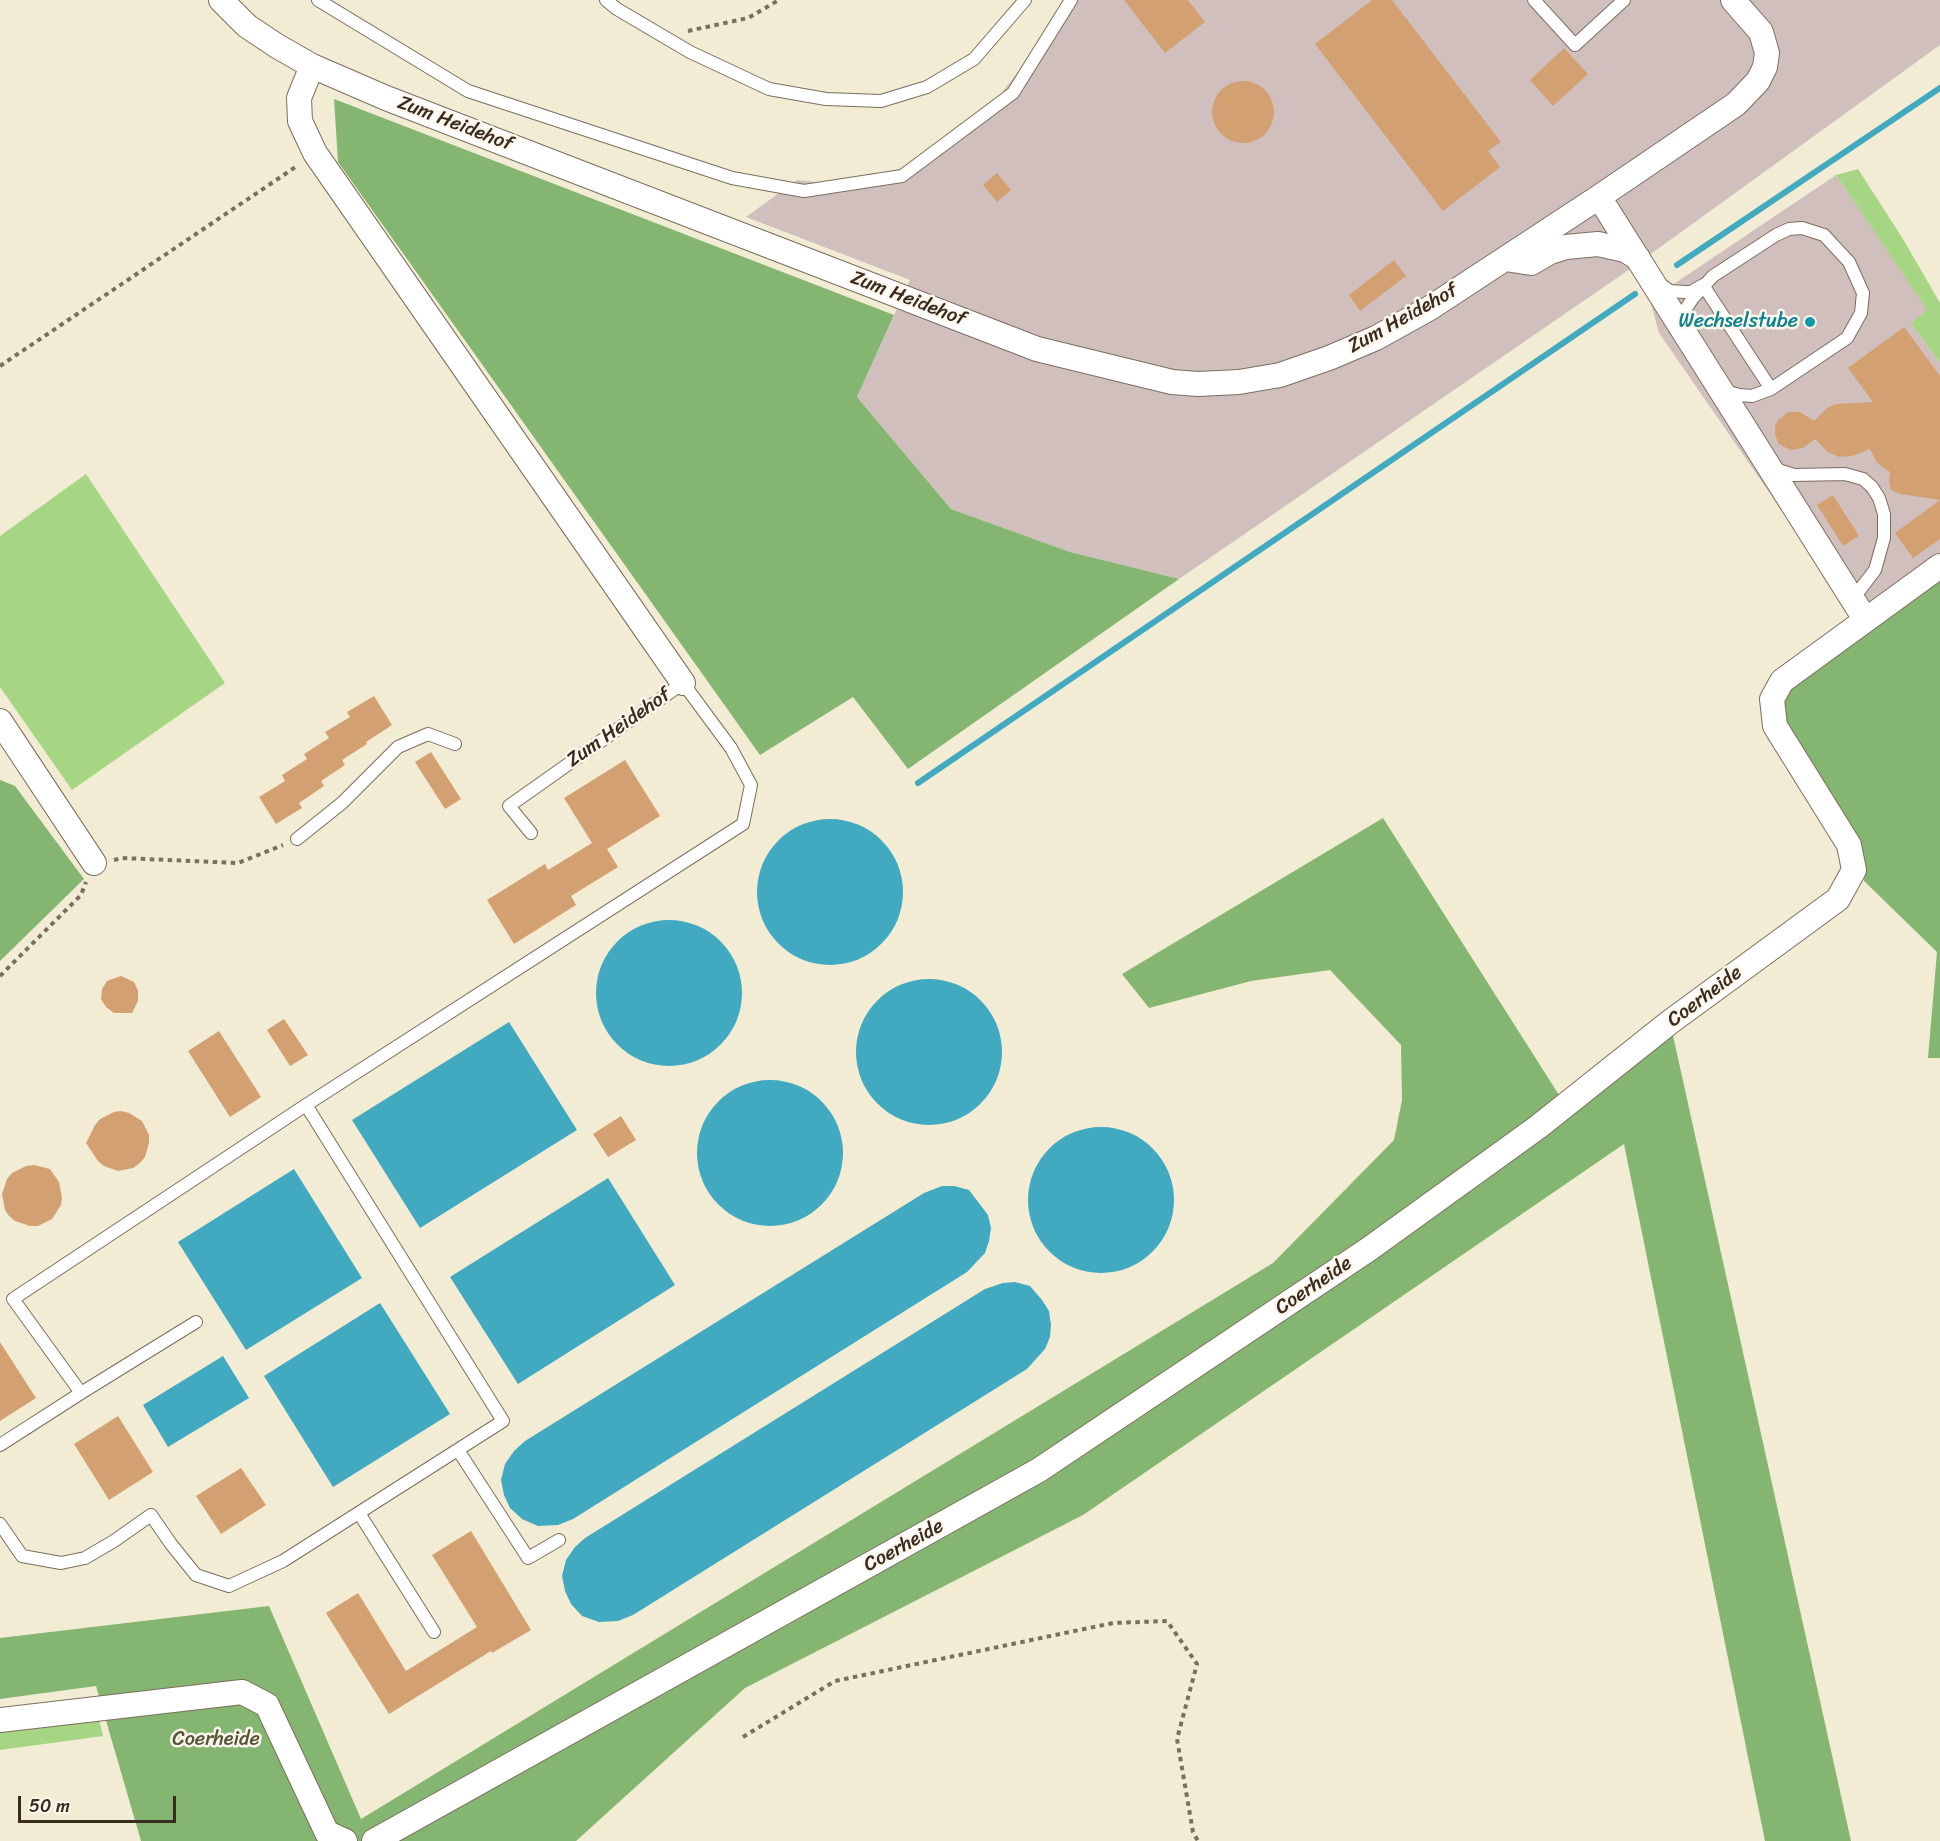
<!DOCTYPE html>
<html>
<head>
<meta charset="utf-8">
<style>
  body { margin:0 }
  #map { position:relative; width:1940px; height:1841px; overflow:hidden; background:#f2ecd4; font-family:Sriracha,sans-serif }
  canvas { display:block }
  .scale { position:absolute; left:18px; top:1796px; width:158px; height:27px; box-sizing:border-box; border:3px solid #3b2a1e; border-top:0; padding-left:8px; font-size:18px; line-height:21px; white-space:nowrap; color:#3b2a1e; -webkit-text-stroke:4px #fbf7ec; paint-order:stroke }
</style>
</head>
<body>
<div id="map">
<canvas width="1940" height="1841"></canvas>
<div class="scale">50 m</div>
</div>
<script>
const context = document.querySelector('canvas').getContext('2d');
context.lineJoin = 'round';
function fillPath(path, color) {
  context.fillStyle = color;
  context.fill(path, 'evenodd');
}
function toPath(rows) {
  const path = new Path2D();
  for (const r of rows) {
    if (r.length === 3) {
      path.moveTo(r[0] + r[2], r[1]);
      path.arc(r[0], r[1], r[2], 0, 2 * Math.PI);
      continue;
    }
    path.moveTo(r[0], r[1]);
    for (let i = 2; i < r.length; i += 2) path.lineTo(r[i], r[i + 1]);
  }
  return path;
}
function trace(path, color, width, dash) {
  context.strokeStyle = color;
  context.lineWidth = width;
  context.lineCap = dash ? 'butt' : 'round';
  context.setLineDash(dash || []);
  context.stroke(path);
}
function label(font, color, halo, rows, align = 'center') {
  context.font = font + ' Sriracha,sans-serif';
  context.lineWidth = 5;
  context.setLineDash([]);
  context.textBaseline = 'middle';
  context.strokeStyle = halo;
  context.fillStyle = color;
  for (const [text, x, y, turn = 0] of rows) {
    context.save();
    context.translate(x, y);
    context.rotate((+turn || 0) * Math.PI / 180);
    context.textAlign = isNaN(turn) ? turn : align;
    if (halo) context.strokeText(text, 0, 0);
    context.fillText(text, 0, 0);
    context.restore();
  }
}
fillPath(toPath([
  [1064,0,1940,0,1940,45,1630,269,1179,579,1070,552,951,509,857,397,910,280,746,217,797,180,825,183,869,177,909,166,984,115,1029,58,1064,4],
  [1836,175,1928,310,1911,323,1940,363,1940,557,1856,618,1659,333,1650,300]
]), '#d1bfbe');
fillPath(toPath([
  [1858,169,1903,239,1940,303,1940,363,1911,323,1927,310,1836,175],
  [86,474,225,683,72,790,0,687,0,536],
  [99,1719,103,1736,0,1750,0,1731]
]), '#a6d583');
fillPath(toPath([
  [334,99,894,315,857,397,951,509,1070,552,1179,579,908,769,853,697,760,755,338,162],
  [1940,575,1940,1058,1928,1058,1937,952,1864,881,1865,866,1781,722,1781,691],
  [0,780,15,786,84,879,0,961],
  [1383,818,1559,1095,1670,1022,1851,1841,1765,1841,1624,1144,1083,1515,745,1688,576,1841,141,1841,96,1686,0,1699,0,1638,269,1606,361,1819,1273,1263,1394,1140,1402,1100,1401,1045,1330,970,1251,981,1149,1008,1122,974]
]), '#84b671');
fillPath(toPath([
  [830,892,73],
  [669,993,73],
  [929,1052,73],
  [509,1022,577,1130,420,1228,352,1120],
  [770,1153,73],
  [1101,1200,73],
  [294,1169,362,1278,246,1350,178,1242],
  [608,1178,675,1285,518,1384,450,1277],
  [942,1186,954,1186,969,1190,988,1215,991,1228,989,1241,985,1253,967,1272,573,1519,558,1525,538,1526,522,1519,510,1508,504,1495,501,1480,505,1464,514,1451,525,1441,924,1193],
  [1015,1282,1030,1286,1042,1300,1049,1311,1051,1325,1050,1337,1045,1349,1027,1369,633,1615,618,1621,599,1622,582,1616,571,1604,565,1591,562,1576,566,1560,575,1547,585,1538,985,1289,1003,1283],
  [380,1303,450,1414,333,1487,264,1376],
  [223,1356,249,1398,168,1447,143,1405]
]), '#41a9c0');
trace(toPath([
  [1677,265,1940,88],
  [918,783,1635,294]
]), '#41a9c0', 6);
fillPath(toPath([
  [1124,0,1188,0,1205,22,1165,53],
  [1372,0,1392,0,1501,142,1488,151,1500,167,1443,211,1315,44],
  [1564,48,1588,74,1553,106,1530,80],
  [1243,112,31],
  [997,173,1011,190,997,202,983,185],
  [1394,260,1406,276,1360,311,1349,295],
  [1904,327,1940,376,1940,539,1913,558,1895,533,1940,500,1900,494,1891,490,1889,481,1890,472,1877,463,1870,449,1852,456,1839,457,1828,452,1815,439,1803,448,1790,450,1779,444,1775,435,1775,426,1778,420,1788,412,1800,412,1814,421,1827,408,1836,404,1873,402,1848,368],
  [1833,495,1859,536,1843,546,1817,505],
  [374,696,392,725,366,742,367,744,342,760,345,765,321,781,324,786,299,803,302,808,276,824,259,797,285,781,282,775,307,759,304,754,329,738,325,732,350,717,347,712],
  [431,752,461,799,445,809,415,762],
  [625,760,660,816,607,849,618,867,571,896,576,905,514,944,487,900,545,864,548,870,592,843,564,798],
  [121,976,134,982,138,991,138,1001,132,1013,114,1013,106,1007,101,999,102,989,107,981],
  [284,1019,308,1055,290,1066,267,1030],
  [219,1031,261,1097,230,1117,188,1051],
  [121,1111,129,1113,142,1121,149,1135,149,1143,145,1157,140,1163,133,1168,118,1171,104,1166,98,1161,86,1143,95,1125,100,1119,114,1112],
  [621,1116,636,1140,608,1157,593,1134],
  [34,1165,50,1169,59,1182,62,1198,61,1205,52,1219,38,1226,30,1226,15,1221,9,1216,5,1210,2,1194,7,1179,12,1173,26,1166],
  [0,1342,36,1398,0,1421],
  [118,1416,153,1472,109,1500,74,1444],
  [241,1468,266,1505,221,1534,196,1496],
  [471,1531,531,1630,492,1653,491,1651,389,1714,326,1613,358,1593,406,1671,477,1627,432,1555]
]), '#d3a171');
const service = toPath([
  [318,0,468,91,732,178,804,191,902,176,1013,93,1071,0],
  [606,0,617,9,690,52,769,89,826,99,881,101,927,87,974,59,1025,0],
  [1534,0,1575,45,1624,0],
  [1659,283,1670,291,1684,292,1691,292,1703,285,1771,389],
  [1677,322,1693,298,1713,276,1776,235,1789,229,1802,228,1824,235,1849,262,1863,293,1861,313,1847,338,1771,389,1752,396,1739,395,1722,390],
  [1772,468,1794,475,1845,474,1863,479,1872,487,1879,498,1884,514,1884,538,1875,570,1852,600],
  [297,839,342,803,398,747,428,734,455,744],
  [196,1322,81,1393,13,1299,306,1105,743,824,751,785,731,748,683,683,509,806,531,833],
  [0,1445,81,1393],
  [458,1450,528,1558,559,1540],
  [359,1513,434,1632],
  [0,1524,22,1556,61,1563,85,1558,114,1541,151,1515,171,1544,196,1575,229,1586,283,1561,503,1421,306,1105]
]);
const minor = toPath([
  [221,0,247,26,277,46,312,66,386,98,1037,349,1172,382,1198,384,1239,382,1280,375,1329,358,1376,338,1430,308,1599,197,1736,104,1758,81,1765,67,1767,53,1761,32,1733,0],
  [312,66,299,98,300,121,315,153,683,683],
  [1599,197,1865,619],
  [1505,259,1531,263,1550,252,1566,247,1598,244,1625,250,1638,258],
  [0,721,94,863],
  [0,1720,242,1692,267,1705,327,1833,345,1841],
  [374,1841,1039,1470,1369,1249,1538,1127,1670,1022,1838,899,1854,870,1849,845,1775,726,1772,699,1782,681,1940,566]
]);
trace(service, '#7b6e5e', 14);
trace(minor, '#7b6e5e', 26);
trace(toPath([
  [688,31,748,18,779,0],
  [0,366,297,166],
  [114,860,122,858,238,863,283,845],
  [0,976,81,895,86,882],
  [743,1737,835,1681,1113,1623,1167,1621,1197,1664,1177,1739,1193,1832,1198,1841]
]), '#7b6e5e', 4, [4.5, 4.5]);
trace(service, '#fff', 12);
trace(minor, '#fff', 24);
for (const [x, y, r, color] of [
  [1810,322,6,"#0f9aa8"]
]) {
  const dot = new Path2D();
  dot.arc(x, y, r, 0, 2 * Math.PI);
  context.fillStyle = color;
  context.fill(dot);
  trace(dot, '#fbf7ec', 2);
}
label('20px', '#3b2a1e', '#fbf7ec', [
  ["Zum Heidehof",455,124,21],
  ["Zum Heidehof",908,299,21],
  ["Zum Heidehof",1403,319,-29],
  ["Zum Heidehof",619,728,-35],
  ["Coerheide",1705,997,-37],
  ["Coerheide",1314,1286,-34],
  ["Coerheide",904,1546,-29]
]);
label('20px', '#0d838f', '#fbf7ec', [
  ["Wechselstube",1798,322]
], 'right');
label('20px', '#565537', '#fbf7ec', [
  ["Coerheide",216,1740]
]);
</script>
</body>
</html>
